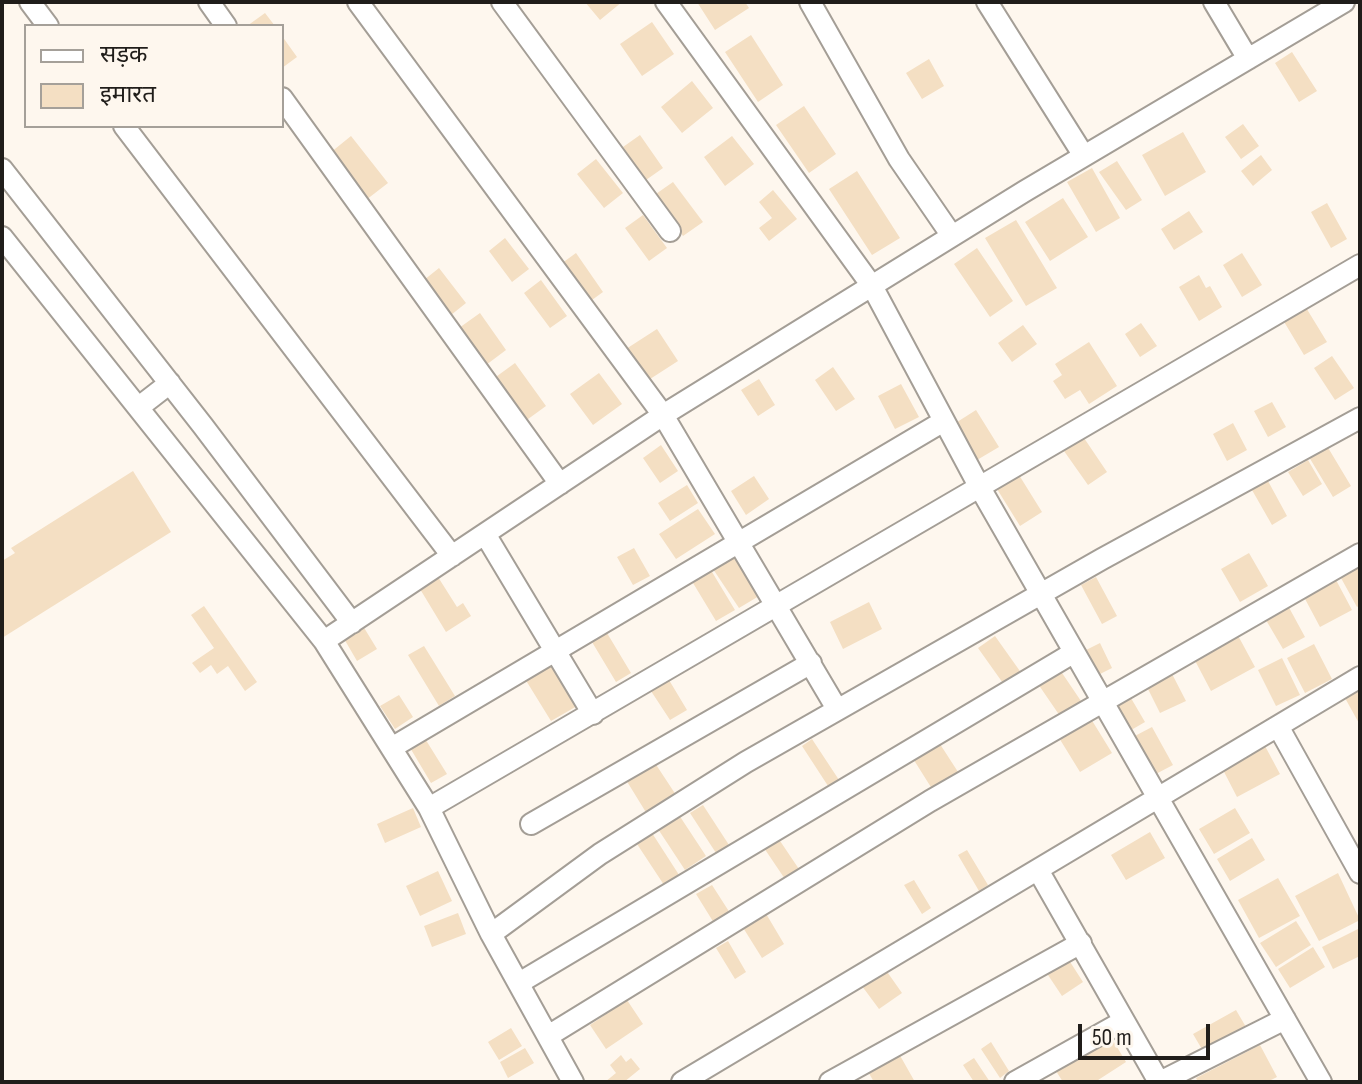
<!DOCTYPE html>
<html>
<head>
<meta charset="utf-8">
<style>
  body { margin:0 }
  #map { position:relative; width:1362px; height:1084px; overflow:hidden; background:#fef7ee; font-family:"Sofia Sans Condensed","Noto Sans Devanagari",sans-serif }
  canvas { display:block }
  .frame { position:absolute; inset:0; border:4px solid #201d1a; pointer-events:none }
  .legend { position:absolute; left:24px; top:24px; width:260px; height:104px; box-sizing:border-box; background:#fef7ee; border:2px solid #a5a099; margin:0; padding:10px 14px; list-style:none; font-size:24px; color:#201d1a }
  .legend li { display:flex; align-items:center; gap:16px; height:40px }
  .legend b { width:40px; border:2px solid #a5a099 }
  .scale { position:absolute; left:1078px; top:1024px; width:132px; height:36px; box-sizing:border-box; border:4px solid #201d1a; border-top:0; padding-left:10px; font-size:24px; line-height:28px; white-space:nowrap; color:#201d1a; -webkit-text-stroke:6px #fef7ee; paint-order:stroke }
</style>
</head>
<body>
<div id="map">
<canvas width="1362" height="1084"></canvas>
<div class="frame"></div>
<ul class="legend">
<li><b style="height:10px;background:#fff"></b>सड़क</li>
<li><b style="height:22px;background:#f4dfc3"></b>इमारत</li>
</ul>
<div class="scale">50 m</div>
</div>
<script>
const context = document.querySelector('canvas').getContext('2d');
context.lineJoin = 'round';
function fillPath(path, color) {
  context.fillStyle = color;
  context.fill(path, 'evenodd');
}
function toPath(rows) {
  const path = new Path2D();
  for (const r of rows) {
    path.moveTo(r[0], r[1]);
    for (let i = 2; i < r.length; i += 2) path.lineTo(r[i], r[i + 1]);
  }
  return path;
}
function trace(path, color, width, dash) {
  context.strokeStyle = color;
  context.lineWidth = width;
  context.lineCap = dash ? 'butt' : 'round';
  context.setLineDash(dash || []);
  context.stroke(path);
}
fillPath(toPath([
  [585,2,622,2,600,20],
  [697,2,745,2,749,8,715,30],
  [265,13,275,26,247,26],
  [652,22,674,54,642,76,620,44],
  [751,35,783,85,758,102,725,52],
  [282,36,297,57,282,68],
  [1292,52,1317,91,1299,102,1275,63],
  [929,59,944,86,922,99,906,73],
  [692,81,713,108,682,133,661,107],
  [804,106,836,154,809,173,776,125],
  [1243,124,1259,146,1241,159,1225,137],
  [1183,132,1206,172,1165,196,1142,155],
  [640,135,663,168,646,180,623,147],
  [351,136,388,183,366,200,330,153],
  [732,136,754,164,725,186,704,157],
  [1261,155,1272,170,1253,186,1241,171],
  [596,159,623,193,604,208,577,174],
  [1117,161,1142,200,1126,210,1099,172],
  [1092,168,1120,218,1096,232,1067,182],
  [857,171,900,238,872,255,829,189],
  [673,182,703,222,683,236,653,196],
  [773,190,797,219,769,241,759,228,772,218,759,202],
  [1063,198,1088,237,1050,261,1025,222],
  [1327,203,1347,239,1331,248,1311,212],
  [1189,211,1203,232,1174,250,1161,229],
  [643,215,667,248,649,261,625,228],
  [1016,220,1057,288,1026,306,985,238],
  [505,238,529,269,512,282,489,251],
  [977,248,1013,301,990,317,954,264],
  [576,253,603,292,585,305,558,266],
  [1242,253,1262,285,1242,297,1223,265],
  [439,268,466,303,451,315,424,280],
  [1199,275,1206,288,1210,286,1222,307,1199,321,1179,287],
  [541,280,567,316,550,328,524,293],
  [1305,306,1327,342,1304,355,1283,320],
  [480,313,506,350,486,365,459,328],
  [1141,323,1157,346,1140,357,1125,334],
  [1023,325,1037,344,1012,362,998,343],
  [657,329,678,361,647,381,626,349],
  [1089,342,1117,386,1089,404,1080,390,1065,399,1053,381,1062,375,1055,364],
  [1332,356,1354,388,1335,400,1314,368],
  [515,363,546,406,524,422,493,379],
  [833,367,855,399,836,411,815,380],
  [599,373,622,404,593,425,570,394],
  [759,379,775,405,758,416,741,390],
  [901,384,919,417,895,429,878,396],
  [1272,402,1286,427,1268,437,1254,411],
  [976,410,999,447,977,460,954,424],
  [1233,423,1247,450,1227,461,1213,434],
  [1084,438,1107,472,1088,485,1064,451],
  [661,445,678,471,660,483,643,458],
  [1327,446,1351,486,1333,497,1309,457],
  [1308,460,1322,484,1303,496,1288,472],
  [133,471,171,532,2,638,2,561,15,553,11,548],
  [1019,475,1042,512,1020,526,997,489],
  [754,476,769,499,746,515,731,491],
  [1268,481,1287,516,1272,525,1252,490],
  [687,485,698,503,670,521,658,503],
  [698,509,715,534,676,559,659,534],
  [634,548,650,576,633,585,617,557],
  [731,553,759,596,739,608,711,566],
  [1249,553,1268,586,1240,602,1221,569],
  [709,567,735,610,716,621,690,578],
  [1360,567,1360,605,1357,607,1341,578],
  [438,577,457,607,463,603,471,616,446,632,420,589],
  [1096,577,1117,616,1102,624,1081,585],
  [1336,580,1352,610,1320,627,1304,597],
  [869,602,882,629,843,649,830,622],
  [1286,602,1305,637,1283,649,1263,615],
  [204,606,257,682,245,691,228,666,217,674,211,665,200,673,192,663,214,648,191,615],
  [363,626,377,649,357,661,343,637],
  [604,628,631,673,616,682,589,637],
  [1235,630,1255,667,1211,691,1191,653],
  [995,636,1022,674,1005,686,978,648],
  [1100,643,1112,668,1094,677,1082,652],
  [1314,644,1332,679,1305,693,1287,658],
  [424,646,455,696,439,706,408,655],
  [549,658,577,706,551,721,522,674],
  [1282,658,1300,695,1276,706,1258,670],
  [1058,667,1083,704,1062,719,1036,681],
  [1170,670,1186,701,1160,713,1145,683],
  [669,680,687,710,670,720,651,691],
  [1360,689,1360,725,1345,698],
  [1128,693,1145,722,1126,733,1109,703],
  [399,695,413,717,395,729,380,706],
  [1088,714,1112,753,1080,772,1056,733],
  [1152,727,1173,765,1152,776,1131,738],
  [424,737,447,774,431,783,409,746],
  [812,739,841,783,830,789,802,746],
  [938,741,960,775,934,792,912,757],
  [1265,746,1280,774,1237,797,1222,768],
  [651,757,676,795,647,814,623,775],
  [703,805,729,845,716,853,690,813],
  [413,808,421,827,385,843,377,824],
  [1235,808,1250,833,1214,854,1199,829],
  [679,815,706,856,685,870,658,829],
  [1150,832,1165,858,1126,880,1111,855],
  [652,833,681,878,666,888,637,844],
  [776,835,803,875,789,885,762,845],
  [1252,838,1265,860,1230,881,1217,859],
  [967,850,988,885,979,891,958,855],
  [438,871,452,901,420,916,406,886],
  [1338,873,1360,920,1319,941,1295,896],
  [1278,878,1300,916,1259,938,1238,900],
  [914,880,931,908,922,914,904,885],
  [712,885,730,913,714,923,696,894],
  [765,912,784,944,762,958,742,926],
  [458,913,466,934,432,947,424,926],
  [1296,921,1311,945,1276,967,1260,943],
  [1360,928,1360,956,1333,969,1322,947],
  [728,941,746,972,735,979,716,948],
  [1313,947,1325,967,1290,988,1278,969],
  [1065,954,1083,982,1062,996,1044,969],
  [883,966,902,993,879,1009,859,982],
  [627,1000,643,1024,606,1049,590,1025],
  [1236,1010,1246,1027,1203,1051,1193,1034],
  [511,1028,522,1046,499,1060,488,1042],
  [1111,1037,1126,1062,1095,1082,1063,1082,1056,1071],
  [991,1042,1009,1071,1000,1078,981,1049],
  [1260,1045,1277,1077,1267,1082,1198,1082,1196,1078],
  [525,1048,534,1063,508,1078,500,1062],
  [898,1052,915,1082,874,1082,867,1070],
  [621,1055,626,1062,631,1058,640,1069,624,1082,605,1082,616,1073,610,1065],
  [974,1058,990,1082,974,1082,963,1065]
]), '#f4dfc3');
const minor = toPath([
  [30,2,48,26],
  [209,2,226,26],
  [358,2,663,415,837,709],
  [502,2,670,231],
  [666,2,872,286,979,486,1321,1082],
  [810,2,899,159,952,236],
  [987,2,1084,156],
  [1214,2,1248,59],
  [282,98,560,484],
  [124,126,452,556],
  [2,169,203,426,352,623],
  [2,237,324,641,429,808,491,934,573,1082],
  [139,407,170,383],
  [485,534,593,714],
  [324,641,663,415,1025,191,1344,2],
  [1279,728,1360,873],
  [393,747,944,421],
  [429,808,1360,265],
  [531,824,811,663],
  [1038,870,1159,1082],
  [491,934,600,854,746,762,1102,559,1360,418],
  [519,983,1073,653],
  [548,1036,930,801,1360,554],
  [682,1082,1360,677],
  [830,1082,1081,943],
  [1015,1082,1124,1021],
  [1160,1082,1285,1019]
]);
trace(minor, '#a49e96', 24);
trace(minor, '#fff', 20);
</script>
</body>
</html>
